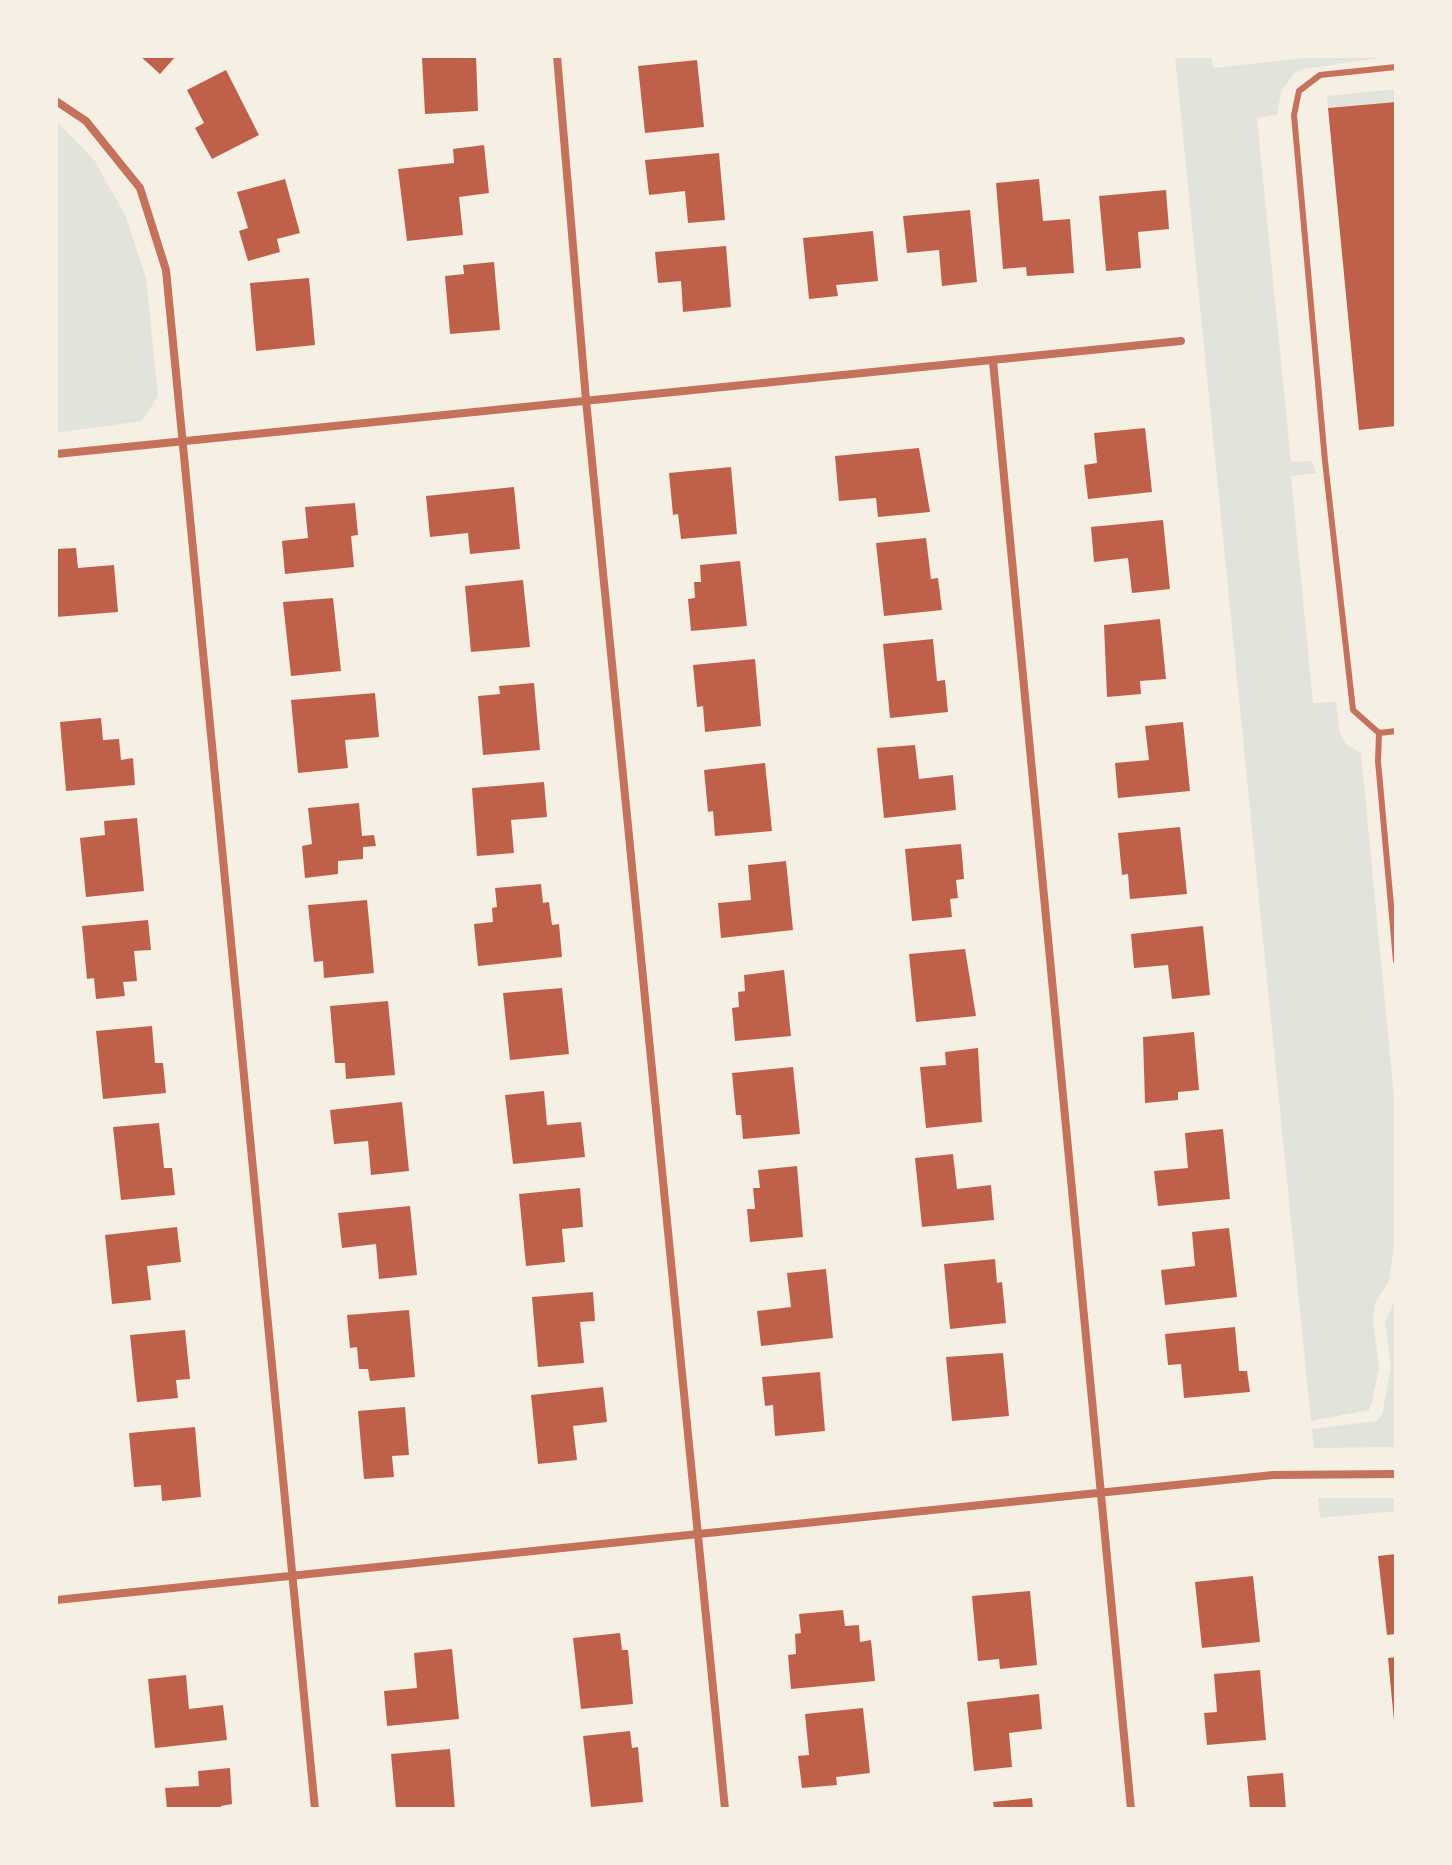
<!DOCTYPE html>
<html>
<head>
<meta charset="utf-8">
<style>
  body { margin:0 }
  #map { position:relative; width:1452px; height:1865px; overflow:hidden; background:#f6efe4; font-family:Inter,sans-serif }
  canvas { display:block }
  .frame { position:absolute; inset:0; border:58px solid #f6efe4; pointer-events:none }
</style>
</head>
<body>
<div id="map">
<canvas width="1452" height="1865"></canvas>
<div class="frame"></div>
</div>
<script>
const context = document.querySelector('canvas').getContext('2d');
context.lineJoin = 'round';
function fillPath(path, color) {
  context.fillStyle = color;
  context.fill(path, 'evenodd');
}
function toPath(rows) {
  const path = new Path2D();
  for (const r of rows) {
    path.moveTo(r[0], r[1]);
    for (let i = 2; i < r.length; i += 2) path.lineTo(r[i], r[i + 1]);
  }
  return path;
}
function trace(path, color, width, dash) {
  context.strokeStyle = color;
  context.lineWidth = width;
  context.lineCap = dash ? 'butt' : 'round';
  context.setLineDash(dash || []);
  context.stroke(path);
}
fillPath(toPath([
  [1175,56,1211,56,1213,68,1323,56,1394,56,1303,69,1294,73,1281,92,1277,115,1257,118,1291,462,1312,461,1316,473,1291,476,1313,703,1336,702,1340,734,1347,745,1361,753,1396,1118,1396,1235,1389,1281,1375,1304,1373,1320,1379,1368,1372,1402,1369,1410,1311,1421],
  [1396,89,1396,102,1328,108,1327,96],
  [56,121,95,161,126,217,146,278,158,396,142,421,56,433],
  [1396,1298,1396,1447,1314,1448,1312,1429,1376,1421,1382,1415,1391,1368,1385,1322],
  [1396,1498,1396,1511,1320,1518,1318,1498]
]), '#e2e4dc');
fillPath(toPath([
  [140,56,176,56,160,74],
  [476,56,478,111,425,114,422,58],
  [697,60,704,127,645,133,638,66],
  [226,70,259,135,212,159,195,128,204,123,187,90],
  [1396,102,1396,426,1359,430,1328,108],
  [484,145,489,193,459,197,463,235,407,241,398,169,454,163,453,149],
  [719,153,725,220,688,223,685,191,649,195,645,160],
  [285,179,300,233,277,239,280,252,248,261,239,231,248,228,237,192],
  [1039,179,1043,221,1070,219,1074,273,1027,276,1026,267,1003,269,996,183],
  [1166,190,1169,229,1138,232,1141,268,1106,271,1099,196],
  [970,210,977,282,942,286,939,250,907,253,903,216],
  [873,231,878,281,836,285,838,296,809,299,803,238],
  [726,246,731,307,683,312,681,281,658,283,655,252],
  [494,262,500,330,450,334,445,276,464,274,463,265],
  [309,278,315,345,256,351,250,283],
  [1145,428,1152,492,1088,499,1084,465,1097,463,1094,433],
  [919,448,930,512,878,517,876,498,839,501,835,456],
  [731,467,737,534,681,539,678,514,673,515,669,473],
  [514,487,520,549,470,554,468,533,430,537,426,496],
  [355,503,358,535,351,536,354,567,285,574,282,541,308,538,305,507],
  [1163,520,1170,589,1132,593,1128,558,1094,562,1091,527],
  [926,538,931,579,938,578,942,610,884,616,876,543],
  [76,548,78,568,114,565,118,612,56,617,56,549],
  [740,561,747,626,691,631,688,599,695,598,694,582,701,582,700,565],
  [523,580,530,647,471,652,465,586],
  [333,598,341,671,291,676,283,602],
  [1160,619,1166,679,1140,681,1141,694,1107,697,1104,625],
  [933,639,937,681,945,680,948,712,890,718,883,644],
  [755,659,761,726,705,732,703,706,697,707,693,665],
  [534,683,540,750,483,755,478,696,500,694,499,686],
  [375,693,379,737,345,740,348,768,298,773,291,700],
  [101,718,103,740,119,739,121,760,133,758,135,785,66,791,60,722],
  [1183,722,1190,791,1118,798,1115,763,1149,760,1145,726],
  [915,745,919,779,953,775,956,810,884,818,877,748],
  [765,763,772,831,715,836,713,811,708,812,704,770],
  [544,782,547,817,511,820,514,853,477,856,472,788],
  [359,803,362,836,374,835,376,846,363,847,363,859,338,861,338,874,305,878,302,846,312,844,308,808],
  [137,818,144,891,86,897,80,838,105,835,104,821],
  [1180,827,1187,894,1130,899,1128,874,1122,875,1118,833],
  [961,844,964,879,956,880,958,898,950,899,952,917,912,921,905,849],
  [786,861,793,930,721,938,718,903,751,900,748,865],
  [541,884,543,903,549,902,552,925,559,924,562,957,478,966,474,924,493,922,492,908,497,907,495,888],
  [367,900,374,973,324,978,323,961,314,962,308,905],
  [148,920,151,950,134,951,137,981,123,982,125,996,96,999,94,978,87,979,82,926],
  [1203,926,1210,995,1172,999,1168,965,1134,968,1131,934],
  [965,949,976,1016,916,1022,909,954],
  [784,970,791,1036,735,1041,732,1008,739,1007,738,992,745,991,744,975],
  [562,988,569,1054,510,1060,503,993],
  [388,1001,395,1075,346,1079,345,1063,335,1063,330,1006],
  [152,1026,155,1063,163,1063,166,1093,103,1099,96,1031],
  [1194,1032,1199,1090,1178,1092,1178,1100,1145,1103,1143,1037],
  [978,1048,982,1122,926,1128,920,1067,946,1065,945,1052],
  [793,1067,800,1134,743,1139,741,1115,736,1115,732,1073],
  [544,1091,547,1125,581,1122,585,1157,513,1164,505,1095],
  [402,1102,409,1171,371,1175,368,1141,334,1144,330,1110],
  [159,1123,164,1168,172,1168,175,1195,121,1200,113,1127],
  [1223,1129,1230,1199,1158,1206,1154,1171,1188,1168,1185,1133],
  [953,1154,957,1189,991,1185,994,1220,922,1227,915,1158],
  [797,1166,803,1237,750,1242,747,1209,755,1209,753,1188,760,1188,758,1170],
  [580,1188,583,1227,562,1229,565,1262,526,1266,519,1194],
  [410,1206,417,1275,379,1279,376,1244,342,1248,338,1213],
  [177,1227,181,1262,147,1266,151,1300,112,1304,105,1235],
  [1229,1228,1237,1297,1165,1305,1161,1270,1195,1266,1192,1232],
  [995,1259,997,1283,1002,1282,1006,1323,950,1329,944,1264],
  [826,1269,833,1338,761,1346,757,1311,791,1307,787,1273],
  [593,1292,595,1321,580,1322,584,1363,538,1367,532,1297],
  [409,1310,415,1377,370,1381,368,1369,359,1369,357,1347,350,1348,347,1315],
  [1235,1327,1239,1371,1247,1371,1250,1392,1184,1398,1181,1364,1168,1365,1165,1334],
  [185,1330,190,1379,176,1380,178,1398,137,1402,130,1335],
  [1003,1353,1009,1416,952,1421,946,1357],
  [820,1372,825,1431,775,1436,773,1405,765,1406,762,1377],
  [603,1387,607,1422,573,1426,577,1460,538,1464,531,1395],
  [405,1407,409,1455,392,1456,394,1477,364,1479,358,1411],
  [195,1427,201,1497,162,1501,161,1485,134,1487,129,1433],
  [1396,1554,1396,1634,1387,1635,1378,1556],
  [1253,1576,1260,1642,1202,1648,1195,1582],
  [1030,1591,1037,1665,1000,1669,999,1659,978,1661,972,1596],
  [843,1610,845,1626,859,1625,860,1642,871,1640,875,1681,791,1689,788,1655,796,1654,795,1634,801,1633,799,1614],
  [620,1633,622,1650,628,1650,633,1704,581,1709,573,1638],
  [452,1649,459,1719,387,1726,384,1691,417,1688,414,1653],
  [1396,1657,1396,1721,1394,1721,1388,1658],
  [1260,1670,1266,1740,1207,1745,1204,1713,1217,1712,1214,1674],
  [186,1675,189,1709,223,1705,227,1740,155,1748,148,1679],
  [1039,1694,1042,1729,1009,1733,1012,1767,974,1771,967,1702],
  [863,1708,870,1773,836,1777,837,1785,802,1788,798,1756,809,1755,805,1714],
  [630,1731,632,1748,638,1747,643,1802,591,1807,583,1736],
  [450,1749,455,1809,396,1809,391,1754],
  [230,1768,232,1804,221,1806,221,1809,167,1809,165,1788,199,1786,198,1771],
  [1283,1773,1286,1809,1250,1809,1247,1776],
  [1032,1798,1033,1809,994,1809,993,1802]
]), '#bf614a');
trace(toPath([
  [1396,67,1320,75,1299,91,1294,115,1325,461,1353,710,1379,733,1396,731],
  [1379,733,1378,761,1396,961]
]), '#c5725c', 6);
trace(toPath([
  [557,56,586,400,725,1809],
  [56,101,86,121,140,188,166,270,315,1809],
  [993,361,1131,1809],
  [56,454,1181,341],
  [56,1600,1273,1475,1396,1474]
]), '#c5725c', 8);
</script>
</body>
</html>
